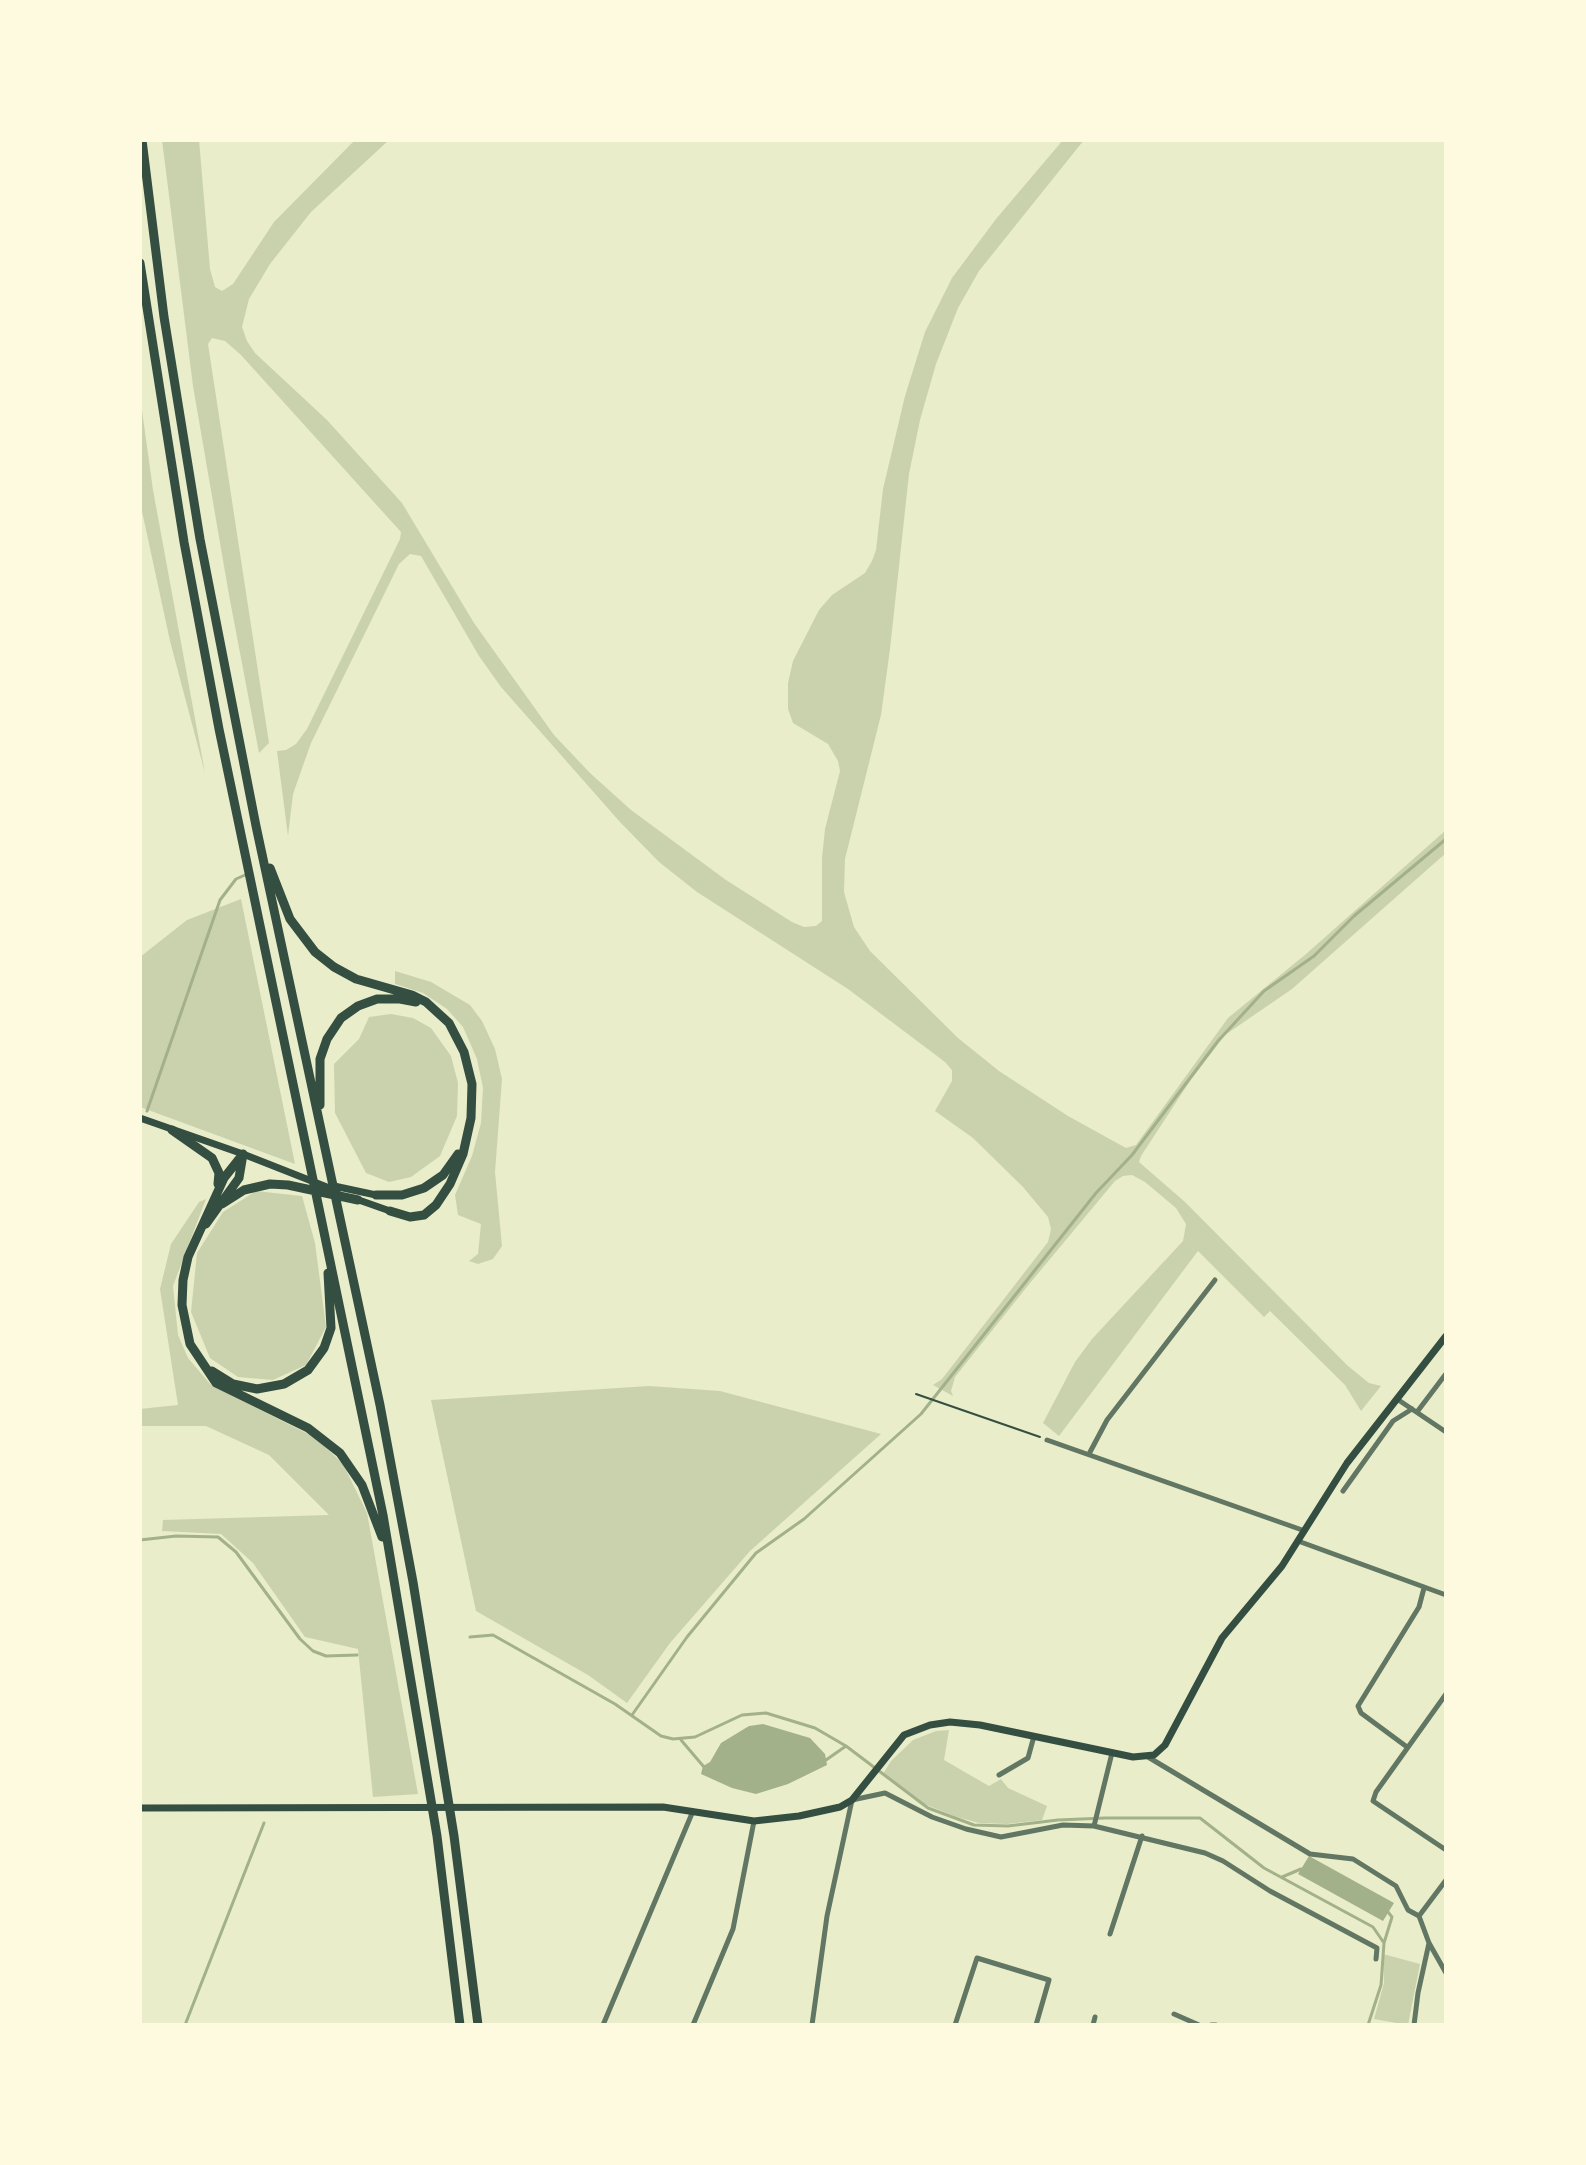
<!DOCTYPE html>
<html>
<head>
<meta charset="utf-8">
<style>
  body { margin:0 }
  #map { position:relative; width:1586px; height:2165px; overflow:hidden; background:#e9edc9; font-family:Karla,sans-serif }
  canvas { display:block }
  .frame { position:absolute; inset:0; border:142px solid #fefae0; pointer-events:none }
</style>
</head>
<body>
<div id="map">
<canvas width="1586" height="2165"></canvas>
<div class="frame"></div>
</div>
<script>
const context = document.querySelector('canvas').getContext('2d');
context.lineJoin = 'round';
function fillPath(path, color) {
  context.fillStyle = color;
  context.fill(path, 'evenodd');
}
function toPath(rows) {
  const path = new Path2D();
  for (const r of rows) {
    path.moveTo(r[0], r[1]);
    for (let i = 2; i < r.length; i += 2) path.lineTo(r[i], r[i + 1]);
  }
  return path;
}
function trace(path, color, width, dash) {
  context.strokeStyle = color;
  context.lineWidth = width;
  context.lineCap = dash ? 'butt' : 'round';
  context.setLineDash(dash || []);
  context.stroke(path);
}
fillPath(toPath([
  [162,140,199,140,210,269,215,287,222,291,233,284,274,222,352,143,356,140,389,140,311,212,270,264,249,299,242,327,247,341,255,353,327,420,402,503,474,623,554,735,590,773,631,810,726,880,792,922,804,927,816,926,822,921,822,858,825,829,840,771,838,761,828,744,793,723,788,709,788,683,793,661,819,610,832,595,865,573,872,561,876,550,883,489,905,396,925,332,952,278,996,219,1063,140,1084,140,979,271,958,308,936,364,920,420,909,474,890,649,881,715,845,859,844,892,854,927,870,951,958,1038,999,1071,1068,1116,1126,1148,1136,1145,1228,1018,1306,954,1446,830,1446,853,1292,989,1225,1035,1190,1081,1141,1156,1139,1162,1185,1202,1348,1366,1369,1383,1381,1386,1361,1411,1345,1385,1270,1311,1264,1317,1198,1251,1059,1436,1043,1423,1075,1362,1092,1339,1183,1241,1186,1224,1176,1208,1145,1182,1132,1175,1123,1176,1115,1181,1030,1283,955,1377,951,1391,953,1396,933,1385,942,1379,1048,1242,1051,1229,1048,1217,1023,1187,973,1138,935,1111,952,1081,952,1070,945,1062,848,989,697,892,659,862,620,822,501,687,479,656,421,556,410,554,399,564,311,743,293,794,288,836,277,751,286,750,296,744,307,729,400,539,401,532,241,355,225,341,212,338,208,344,269,743,259,753,229,595,193,386],
  [140,396,153,490,205,773,170,641,140,502],
  [241,899,295,1164,140,1107,140,957,187,920],
  [395,971,431,982,470,1005,482,1021,495,1049,502,1079,495,1172,502,1246,493,1259,478,1264,469,1261,478,1254,481,1224,458,1215,455,1195,472,1156,481,1123,483,1088,477,1059,463,1027,447,1009,423,993,395,984],
  [391,1014,413,1018,431,1028,451,1056,458,1083,457,1116,440,1156,411,1177,389,1182,366,1173,335,1113,334,1064,359,1039,369,1017],
  [256,1191,302,1196,315,1243,326,1327,306,1365,273,1380,238,1377,210,1358,191,1312,197,1253,223,1212],
  [206,1199,173,1286,178,1335,188,1358,211,1385,316,1438,343,1464,367,1513,418,1794,373,1797,358,1649,305,1637,253,1563,221,1534,162,1531,163,1520,329,1515,269,1455,206,1426,140,1426,140,1409,178,1405,160,1289,171,1244,199,1202],
  [649,1386,720,1391,881,1434,750,1551,670,1643,627,1703,588,1675,476,1611,431,1400],
  [949,1730,944,1760,989,1786,1001,1779,1008,1788,1047,1806,1042,1820,1007,1824,979,1823,957,1817,924,1804,883,1774,891,1761,913,1740,936,1731],
  [1383,1954,1420,1964,1408,2025,1374,2019,1384,1983]
]), '#cad2ad');
fillPath(toPath([
  [763,1724,810,1738,825,1754,827,1765,788,1784,756,1794,732,1788,701,1774,703,1766,710,1762,721,1743,749,1726],
  [1309,1856,1394,1903,1383,1921,1298,1874]
]), '#a3b18a');
trace(toPath([
  [147,1111,220,900,236,879,245,875],
  [140,1540,176,1536,218,1537,236,1552,300,1639,313,1651,326,1656,357,1655],
  [470,1637,493,1635,615,1704,661,1736,673,1739,695,1737,742,1715,766,1713,815,1728,846,1746,928,1808,974,1825,1008,1826,1058,1820,1105,1818,1200,1818,1264,1868,1373,1927,1384,1943,1381,1985,1368,2025],
  [632,1715,687,1637,756,1553,804,1519,921,1414,1096,1193,1132,1155,1218,1041,1264,991,1314,956,1354,916,1446,839],
  [681,1740,704,1767],
  [826,1760,846,1746],
  [1282,1877,1301,1869],
  [1384,1943,1392,1917,1388,1912],
  [185,2025,264,1823]
]), '#a3b18a', 3);
trace(toPath([
  [916,1394,1040,1437]
]), '#344e41', 2);
trace(toPath([
  [1397,1399,1446,1432],
  [1417,1412,1445,1375],
  [1047,1440,1305,1531],
  [1089,1454,1107,1420,1215,1280],
  [1343,1491,1393,1421,1412,1409],
  [1298,1541,1446,1595],
  [1446,1694,1376,1792,1373,1801,1446,1850],
  [1407,1747,1361,1713,1358,1706,1419,1607,1424,1588],
  [1148,1757,1310,1854,1353,1859,1396,1886,1408,1910,1419,1916],
  [999,1775,1028,1758,1034,1736],
  [1094,1826,1112,1753],
  [1419,1916,1429,1943,1446,1973],
  [1419,1916,1446,1880],
  [1110,1934,1142,1836],
  [1174,2014,1199,2025],
  [603,2025,693,1811],
  [693,2025,733,1929,754,1821],
  [812,2025,827,1916,852,1800,885,1793,932,1817,966,1829,1001,1837,1063,1825,1094,1826,1205,1853,1223,1861,1270,1891,1377,1948,1376,1959],
  [955,2025,977,1958,1049,1980,1036,2025],
  [1093,2025,1095,2017],
  [1211,2025,1216,2025],
  [1414,2025,1418,1993,1429,1943]
]), '#617663', 5);
trace(toPath([
  [140,1118,243,1154,337,1191],
  [334,1186,376,1195],
  [356,1199,390,1211],
  [140,1808,663,1807,754,1821,799,1816,840,1807,852,1800,904,1735,930,1725,950,1722,980,1725,1133,1757,1154,1755,1165,1745,1222,1638,1282,1566,1347,1463,1446,1336]
]), '#344e41', 7);
trace(toPath([
  [142,140,164,317,200,539,256,826,380,1405,413,1582,454,1836,478,2025],
  [140,263,184,542,219,729,383,1515,437,1836,460,2025],
  [270,868,290,919,315,952,334,967,356,979,412,995,426,1002,449,1023,464,1052,472,1084,471,1118,463,1154,450,1184,436,1205,424,1215,410,1217,390,1211],
  [320,1105,320,1059,327,1039,341,1018,358,1006,377,999,400,999,416,1002],
  [172,1130,212,1158,219,1173,218,1184],
  [243,1154,224,1178,188,1257,183,1280,182,1305,190,1344,216,1383,308,1428,340,1453,362,1485,382,1537],
  [376,1195,402,1195,424,1188,443,1175,458,1154],
  [222,1204,244,1190,270,1184,288,1185,358,1200],
  [206,1224,239,1178,243,1154],
  [212,1371,233,1384,257,1389,284,1384,308,1370,324,1348,331,1328,328,1273]
]), '#344e41', 9);
</script>
</body>
</html>
